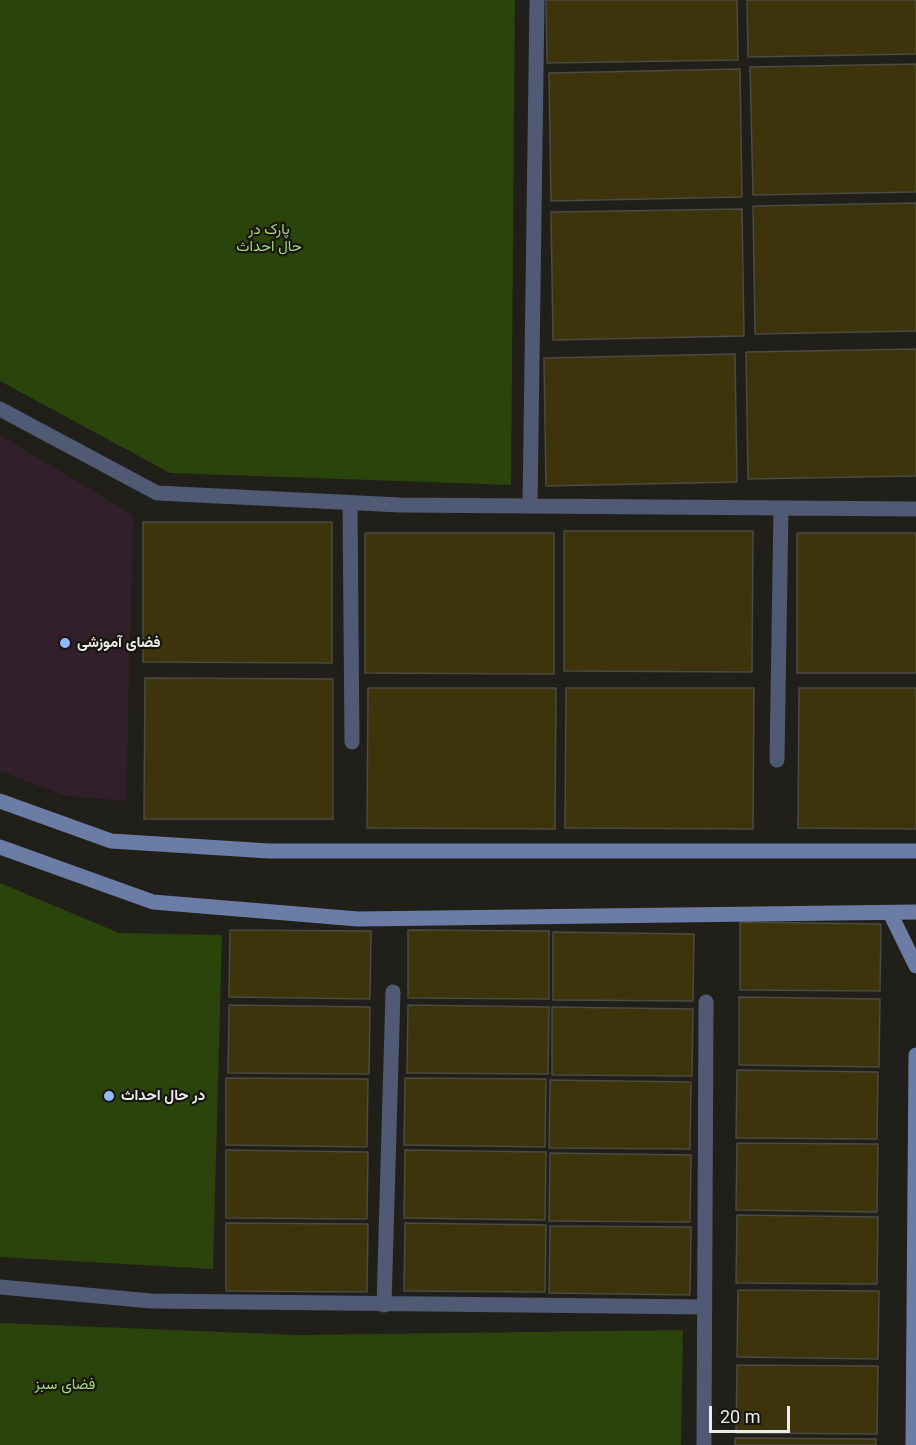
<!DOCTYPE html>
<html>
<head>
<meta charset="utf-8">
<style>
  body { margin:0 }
  #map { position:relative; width:916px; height:1445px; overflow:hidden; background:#201f1a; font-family:Roboto,sans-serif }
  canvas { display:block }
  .scale { position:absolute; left:709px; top:1406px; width:81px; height:27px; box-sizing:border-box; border:3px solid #edece9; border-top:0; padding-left:8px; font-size:18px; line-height:21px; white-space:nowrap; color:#edece9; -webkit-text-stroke:4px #171611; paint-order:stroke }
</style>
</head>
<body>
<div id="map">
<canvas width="916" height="1445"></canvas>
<div class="scale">20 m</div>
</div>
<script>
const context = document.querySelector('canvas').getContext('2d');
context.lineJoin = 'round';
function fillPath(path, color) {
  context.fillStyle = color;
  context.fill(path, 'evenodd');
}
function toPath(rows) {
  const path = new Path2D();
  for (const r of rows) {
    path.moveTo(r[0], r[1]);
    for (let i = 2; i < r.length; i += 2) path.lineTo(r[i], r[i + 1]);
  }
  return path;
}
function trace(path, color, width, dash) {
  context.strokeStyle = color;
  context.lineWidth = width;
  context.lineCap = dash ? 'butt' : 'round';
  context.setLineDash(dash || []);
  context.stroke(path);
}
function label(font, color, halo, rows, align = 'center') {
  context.font = font + ' Roboto,Vazirmatn,sans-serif';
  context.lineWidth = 4.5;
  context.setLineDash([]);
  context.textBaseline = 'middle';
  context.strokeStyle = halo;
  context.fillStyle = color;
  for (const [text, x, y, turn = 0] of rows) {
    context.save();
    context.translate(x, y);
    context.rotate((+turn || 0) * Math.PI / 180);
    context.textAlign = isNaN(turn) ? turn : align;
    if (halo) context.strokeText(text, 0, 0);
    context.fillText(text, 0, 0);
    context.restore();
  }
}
fillPath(toPath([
  [0,435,133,515,126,801,66,796,0,771]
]), '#312029');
fillPath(toPath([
  [0,0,515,0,511,485,170,473,0,381],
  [0,883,119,933,222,935,213,1269,0,1257],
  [0,1323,297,1335,683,1330,681,1445,0,1445]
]), '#2a440c');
const building = toPath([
  [546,0,737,0,738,60,547,63,546,0],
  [747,0,916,0,916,54,748,57,747,0],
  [916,64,916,192,753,195,750,67,916,64],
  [740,69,742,197,551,201,549,73,740,69],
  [916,203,916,331,755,334,753,206,916,203],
  [742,209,744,336,553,340,551,212,742,209],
  [916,349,916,476,748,479,746,352,916,349],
  [735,354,737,482,546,486,544,358,735,354],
  [143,522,332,522,332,663,143,662,143,522],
  [564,531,753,531,752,672,564,671,564,531],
  [365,533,554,533,554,674,365,673,365,533],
  [797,533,916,533,916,673,797,673,797,533],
  [145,678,333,679,333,819,144,819,145,678],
  [368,688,556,688,555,829,367,828,368,688],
  [566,688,754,688,753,829,565,828,566,688],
  [799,688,916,688,916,829,798,828,799,688],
  [740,922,881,924,880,991,740,990,740,922],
  [230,930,371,931,370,999,229,997,230,930],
  [408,930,549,931,549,999,408,998,408,930],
  [553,932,694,934,693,1001,553,1000,553,932],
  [739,997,880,999,879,1067,739,1065,739,997],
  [229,1005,370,1007,369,1074,228,1073,229,1005],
  [408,1005,549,1007,548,1074,407,1073,408,1005],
  [552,1007,693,1009,692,1076,552,1075,552,1007],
  [737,1070,878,1072,877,1139,736,1138,737,1070],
  [226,1078,368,1079,367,1147,226,1145,226,1078],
  [405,1078,546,1079,545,1147,404,1145,405,1078],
  [550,1080,691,1082,690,1149,549,1148,550,1080],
  [737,1143,878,1144,877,1212,736,1210,737,1143],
  [226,1150,368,1152,367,1219,226,1218,226,1150],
  [405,1150,546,1152,545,1220,404,1218,405,1150],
  [550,1153,691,1155,690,1222,549,1221,550,1153],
  [737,1215,878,1217,877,1284,736,1283,737,1215],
  [226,1223,368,1224,367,1292,226,1291,226,1223],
  [405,1223,546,1225,545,1292,404,1291,405,1223],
  [550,1226,691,1227,690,1295,549,1293,550,1226],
  [738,1290,879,1291,878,1359,737,1357,738,1290],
  [737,1365,878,1366,877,1434,736,1433,737,1365],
  [735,1438,876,1439,876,1445,735,1445,735,1438]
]);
fillPath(building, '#3e340c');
trace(building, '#4b4a44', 1.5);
trace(toPath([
  [0,409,157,493,400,505,916,509],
  [350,503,352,742],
  [530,506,537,0],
  [777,760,781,508],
  [0,1287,151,1301,705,1307],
  [384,1305,393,992],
  [704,1445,706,1002]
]), '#505a74', 15);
trace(toPath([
  [0,801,111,841,269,851,916,851],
  [0,847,153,902,358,919,916,912],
  [890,913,916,966],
  [913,1445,916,1055]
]), '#6b7ca5', 15);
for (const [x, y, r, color] of [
  [65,643,6,"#8eb9fc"],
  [109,1096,6,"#8eb9fc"]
]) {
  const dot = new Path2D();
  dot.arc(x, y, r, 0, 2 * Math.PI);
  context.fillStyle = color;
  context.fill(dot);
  trace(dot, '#171611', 2);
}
label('15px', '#a9d87f', '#171611', [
  ["پارک در",269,230],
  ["حال احداث",269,247],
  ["فضای سبز",65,1385]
]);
label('bold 15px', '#edece9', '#171611', [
  ["فضای آموزشی",77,643],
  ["در حال احداث",121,1096]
], 'left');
</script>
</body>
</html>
